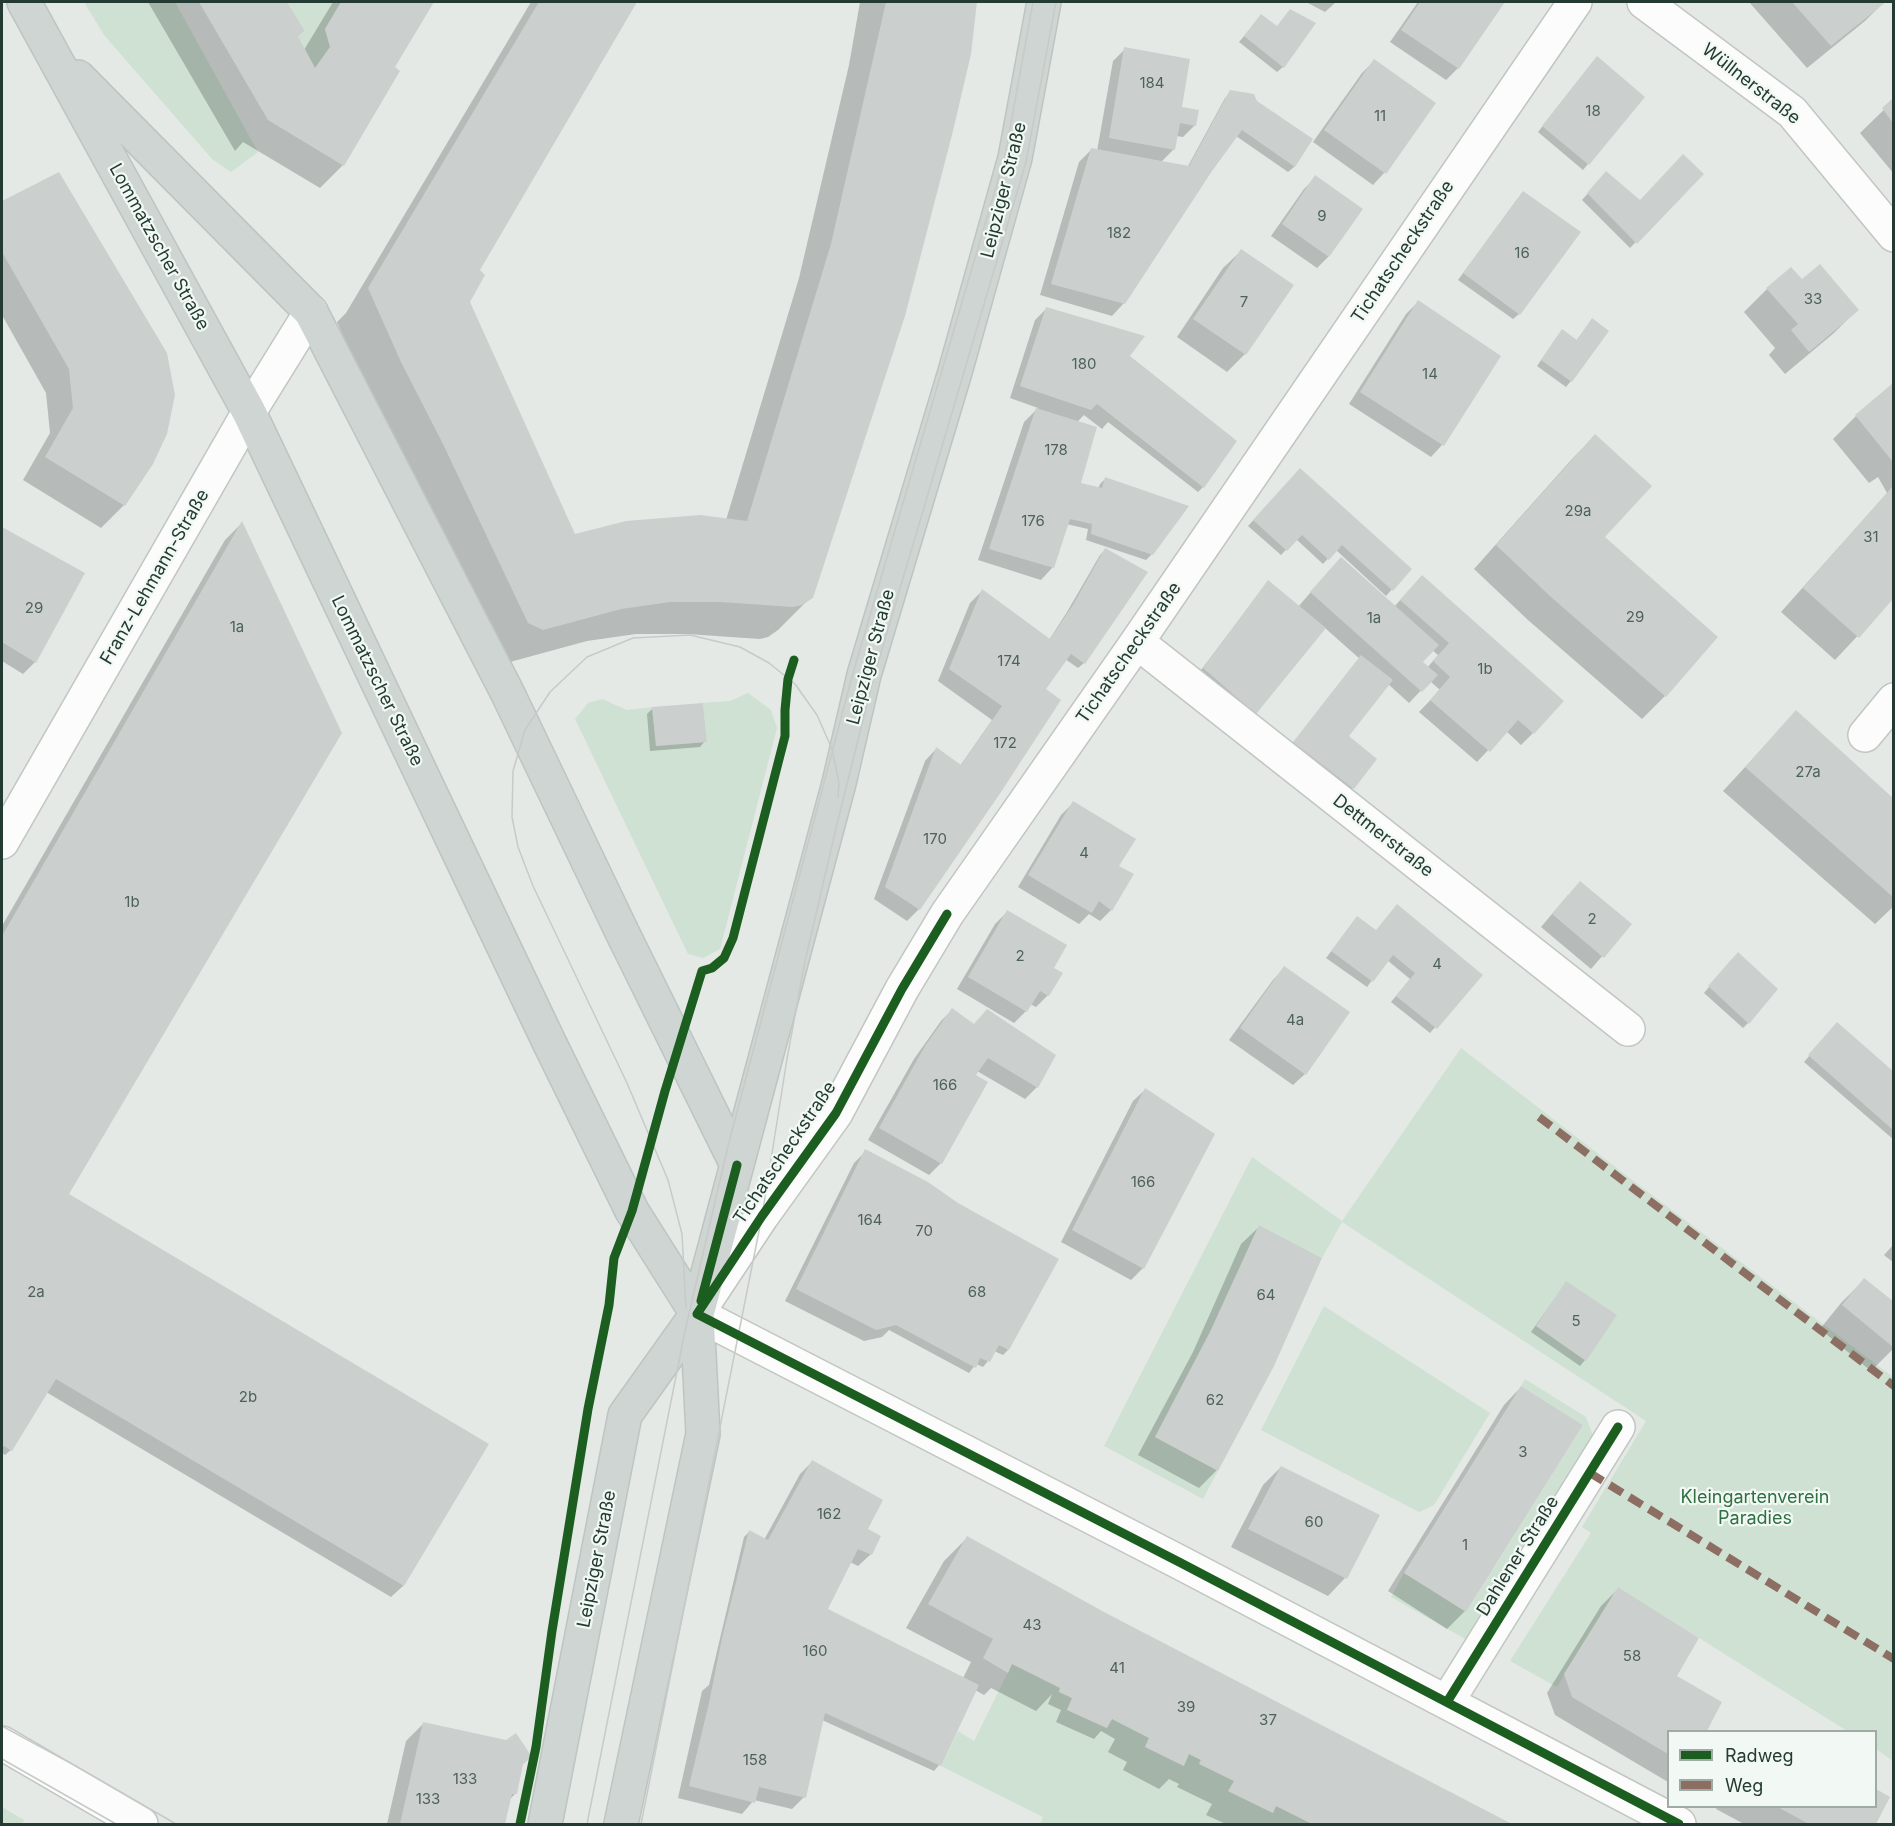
<!DOCTYPE html>
<html>
<head>
<meta charset="utf-8">
<style>
  body { margin:0 }
  #map { position:relative; width:1895px; height:1826px; overflow:hidden; background:#e4e9e6; font-family:Inter,sans-serif }
  canvas { display:block }
  .frame { position:absolute; inset:0; border:3px solid #233b32; pointer-events:none }
  .legend { position:absolute; left:1667px; top:1730px; width:210px; height:78px; box-sizing:border-box; background:#f2f8f4; border:2px solid #9faca6; margin:0; padding:8px 10px; list-style:none; font-size:18px; color:#233b32 }
  .legend li { display:flex; align-items:center; gap:12px; height:30px }
  .legend b { width:30px; border:2px solid #9faca6 }
</style>
</head>
<body>
<div id="map">
<canvas width="1895" height="1826"></canvas>
<div class="frame"></div>
<ul class="legend">
<li><b style="height:8px;background:#1b5e20"></b>Radweg</li>
<li><b style="height:8px;background:#8d6e63"></b>Weg</li>
</ul>
</div>
<script>
const context = document.querySelector('canvas').getContext('2d');
context.lineJoin = 'round';
function fillPath(path, color) {
  context.fillStyle = color;
  context.fill(path, 'evenodd');
}
function toPath(rows) {
  const path = new Path2D();
  for (const r of rows) {
    path.moveTo(r[0], r[1]);
    for (let i = 2; i < r.length; i += 2) path.lineTo(r[i], r[i + 1]);
  }
  return path;
}
function trace(path, color, width, dash) {
  context.strokeStyle = color;
  context.lineWidth = width;
  context.lineCap = dash ? 'butt' : 'round';
  context.setLineDash(dash || []);
  context.stroke(path);
}
function label(font, color, halo, rows, align = 'center') {
  context.font = font + ' Inter,sans-serif';
  context.lineWidth = 4.5;
  context.setLineDash([]);
  context.textBaseline = 'middle';
  context.strokeStyle = halo;
  context.fillStyle = color;
  for (const [text, x, y, turn = 0] of rows) {
    context.save();
    context.translate(x, y);
    context.rotate((+turn || 0) * Math.PI / 180);
    context.textAlign = isNaN(turn) ? turn : align;
    if (halo) context.strokeText(text, 0, 0);
    context.fillText(text, 0, 0);
    context.restore();
  }
}
fillPath(toPath([
  [84,2,175,2,258,152,231,172,212,159,104,35],
  [287,2,341,2,325,29,330,47,315,68,298,36,305,31],
  [748,693,771,710,777,728,720,949,703,958,688,954,575,719,588,703,602,699,627,710,652,707,656,746,707,742,703,703,730,701],
  [1461,1048,1640,1186,1893,1377,1893,1761,1876,1749,1876,1732,1847,1731,1618,1587,1557,1687,1510,1661,1591,1533,1582,1527,1646,1421,1342,1222,1322,1258,1259,1225,1210,1332,1155,1437,1218,1471,1203,1499,1104,1446,1252,1157,1342,1221],
  [1324,1306,1490,1413,1434,1505,1419,1512,1261,1430],
  [1525,1379,1586,1417,1594,1438,1467,1640,1391,1597,1404,1573,1467,1611,1583,1425,1521,1386],
  [1012,1664,1060,1688,1059,1692,1072,1698,1067,1710,1106,1728,1112,1719,1149,1738,1145,1747,1183,1766,1189,1754,1201,1760,1199,1763,1234,1781,1229,1792,1273,1813,1276,1806,1312,1824,1040,1824,1043,1817,941,1766,958,1731,974,1741],
  [2,1807,24,1820,22,1824,2,1824]
]), '#cee1d2');
fillPath(toPath([
  [148,2,286,2,303,31,297,37,304,50,333,2,432,2,393,68,343,165,320,188,243,142,235,151],
  [531,2,635,2,478,270,467,304,574,536,726,520,799,278,849,65,860,2,975,2,969,54,811,597,778,630,768,637,760,639,687,634,636,634,587,641,510,662,369,394,337,322,346,313],
  [1306,2,1336,2,1325,12],
  [1418,2,1503,2,1458,68,1446,80,1390,42],
  [1749,2,1884,2,1865,21,1807,68],
  [1261,16,1283,67,1277,72,1239,42],
  [1125,49,1195,125,1183,137,1176,136,1174,149,1160,163,1187,168,1225,98,1231,92,1256,102,1311,140,1294,167,1288,172,1236,136,1210,171,1124,303,1112,316,1040,295,1079,162,1091,150,1097,151,1113,61],
  [1374,61,1434,103,1384,173,1373,185,1313,142,1362,73],
  [1592,63,1588,164,1583,170,1538,132],
  [1894,100,1894,174,1860,133],
  [59,174,124,505,101,528,23,480,50,433,46,393,2,315,2,203],
  [1702,174,1630,248,1582,200,1601,179,1640,202],
  [1316,177,1361,209,1328,257,1317,268,1271,236,1304,189],
  [1518,198,1519,314,1513,319,1458,280],
  [1241,251,1245,354,1227,372,1177,337,1223,268],
  [1802,281,1857,310,1834,333,1785,374,1769,355,1775,348,1744,312,1767,289],
  [1418,302,1442,445,1431,457,1349,404,1406,314],
  [1047,308,1128,357,1203,487,1198,492,1108,422,1102,429,1084,415,1077,422,1080,484,1098,489,1100,484,1105,479,1152,554,1146,560,1086,540,1088,529,1066,524,1052,568,1041,580,978,560,1024,422,1038,408,1010,398,1035,320],
  [1587,326,1571,381,1566,387,1537,366,1557,337,1576,341],
  [1894,385,1894,597,1835,660,1781,612,1887,493,1878,477,1869,483,1833,439,1856,416],
  [1595,436,1603,537,1665,696,1642,719,1528,620,1474,569,1572,459],
  [1294,476,1410,569,1386,596,1336,550,1323,564,1296,539,1281,555,1248,526],
  [242,523,68,1194,487,1444,403,1586,391,1597,46,1392,11,1450,5,1455,2,1453,2,926,225,540],
  [2,529,83,573,35,662,23,674,2,661],
  [1105,550,1084,663,1078,668,1065,659,1040,695,1000,791,919,909,907,921,874,899,925,761,936,749,960,766,992,720,938,681,970,603,982,591,1049,640,1067,612,1100,555],
  [1329,571,1394,607,1410,589,1533,733,1521,745,1506,731,1477,762,1419,712,1440,690,1430,681,1409,703,1388,684,1347,736,1353,788,1347,793,1289,748,1360,659,1325,628,1250,718,1198,674,1263,588,1298,607],
  [1432,650,1438,655,1427,668,1421,662],
  [652,709,705,741,700,747,650,751,647,714],
  [1796,712,1894,800,1894,906,1875,924,1723,791],
  [1073,803,1117,867,1111,910,1100,921,1089,914,1079,924,1018,887,1061,815],
  [1568,895,1630,924,1591,969,1541,927],
  [1007,912,1052,968,1048,995,1036,1007,1030,1004,1026,1011,1014,1023,957,989,995,924],
  [1357,918,1376,931,1481,975,1430,1033,1391,1002,1410,979,1387,960,1367,987,1326,958],
  [1732,959,1748,1023,1743,1028,1704,993],
  [1284,968,1305,1074,1293,1085,1229,1040,1273,980],
  [952,1010,1037,1087,1025,1099,977,1071,941,1163,929,1175,868,1140,914,1059,941,1021],
  [1837,1024,1894,1073,1894,1140,1804,1062],
  [1145,1090,1143,1268,1131,1280,1061,1242,1133,1101],
  [866,1151,1008,1350,1003,1355,994,1351,988,1361,983,1367,976,1364,969,1373,889,1330,882,1337,864,1341,785,1301,854,1163],
  [1259,1227,1217,1470,1199,1488,1138,1455,1193,1352,1241,1244],
  [1894,1244,1894,1263,1884,1255],
  [1864,1280,1894,1303,1894,1348,1871,1371,1820,1329,1841,1303],
  [1566,1283,1585,1360,1580,1366,1531,1332],
  [1521,1387,1465,1611,1447,1629,1388,1591,1504,1405],
  [812,1462,866,1530,879,1537,870,1555,858,1566,850,1562,826,1610,963,1678,971,1662,906,1628,944,1561,967,1538,1102,1612,1508,1824,1226,1824,1206,1815,1212,1804,1177,1787,1179,1784,1169,1779,1159,1789,1123,1770,1127,1762,1108,1752,1115,1739,1101,1731,1094,1739,1056,1722,1061,1710,1048,1704,1052,1694,1036,1711,991,1688,984,1695,975,1690,939,1765,934,1771,822,1720,804,1797,792,1809,754,1800,742,1814,678,1798,702,1691,709,1685,744,1537,749,1532,764,1540,800,1474],
  [1281,1467,1345,1578,1328,1596,1231,1547,1263,1485],
  [1618,1589,1675,1677,1720,1703,1705,1732,1668,1732,1668,1782,1555,1715,1547,1693,1601,1606],
  [424,1723,530,1757,521,1766,516,1793,510,1799,504,1824,387,1824,406,1741],
  [1876,1791,1888,1798,1874,1824,1744,1824,1716,1809,1718,1806,1876,1806]
]), '#0003');
fillPath(toPath([
  [199,2,287,2,305,31,298,36,315,68,330,47,325,29,341,2,434,2,395,67,400,71,344,166,268,120],
  [539,2,637,2,480,270,485,275,470,302,575,534,626,521,700,515,747,521,831,244,886,2,977,2,971,54,952,135,905,316,813,598,802,605,793,607,721,602,670,602,621,609,543,630,528,623,443,444,401,362,368,288],
  [1420,2,1505,2,1459,69,1401,30],
  [1792,2,1886,2,1831,46],
  [1290,9,1316,23,1284,68,1244,36,1261,14,1277,26],
  [1124,47,1190,59,1182,107,1199,110,1196,126,1180,123,1175,150,1109,138],
  [1597,56,1645,97,1589,165,1542,126],
  [1374,59,1436,103,1386,174,1324,130],
  [1230,90,1254,94,1257,101,1313,139,1295,167,1242,130,1212,171,1125,304,1051,284,1091,148,1189,166],
  [1893,98,1893,123,1882,108],
  [1683,154,1704,174,1637,244,1587,193,1606,171,1640,200],
  [59,172,167,353,175,395,167,434,153,464,125,506,45,457,73,408,69,369,2,252,2,201],
  [1315,175,1363,209,1329,257,1282,224],
  [1523,191,1581,232,1520,315,1463,273],
  [1241,249,1294,285,1246,355,1193,319],
  [1820,264,1859,310,1809,352,1791,330,1798,324,1766,288,1791,267,1802,279],
  [1418,300,1501,356,1444,446,1360,392],
  [1046,307,1145,336,1130,356,1237,441,1204,488,1097,404,1091,410,1020,386],
  [1592,318,1609,331,1572,382,1541,360,1562,329,1577,340],
  [1893,383,1893,462,1855,415],
  [1036,408,1097,427,1081,483,1102,488,1105,477,1189,506,1153,555,1091,534,1092,524,1070,519,1054,568,989,549],
  [1595,434,1652,486,1605,537,1718,637,1666,697,1551,597,1496,545],
  [1300,468,1412,569,1393,591,1342,545,1329,560,1302,535,1287,551,1253,520],
  [1893,486,1893,599,1859,638,1803,588],
  [242,521,342,733,69,1194,489,1444,404,1586,56,1379,12,1451,2,1445,2,936],
  [2,527,85,573,36,663,2,642],
  [1105,548,1148,572,1085,664,1071,654,1046,689,1061,700,1001,792,920,910,885,887,936,747,961,765,1002,706,949,669,982,589,1050,639,1073,605],
  [1341,557,1439,645,1423,662,1438,675,1422,692,1310,592],
  [1422,575,1564,701,1534,734,1518,720,1490,752,1430,700,1450,677,1433,661,1449,643,1400,600],
  [1268,580,1326,628,1256,714,1203,668],
  [1361,655,1393,680,1349,736,1377,759,1354,789,1293,742],
  [703,703,707,742,656,746,652,707],
  [1796,710,1893,798,1893,897,1745,767],
  [1073,801,1136,839,1119,866,1134,874,1112,911,1099,901,1092,913,1028,875],
  [1580,881,1632,924,1604,958,1552,914],
  [1397,904,1483,975,1437,1029,1396,996,1415,973,1393,955,1373,982,1331,951,1357,916,1376,930],
  [1007,910,1067,945,1054,968,1063,973,1049,996,1040,991,1027,1012,968,977],
  [1738,952,1778,989,1749,1024,1708,986],
  [1284,966,1350,1012,1306,1075,1240,1028],
  [952,1008,974,1024,987,1009,1056,1055,1038,1088,988,1058,976,1075,988,1082,942,1164,879,1128,925,1046],
  [1837,1022,1893,1071,1893,1130,1808,1055],
  [1145,1088,1215,1134,1144,1269,1072,1230],
  [865,1149,928,1182,958,1203,1059,1259,1009,1350,999,1345,990,1362,980,1358,976,1368,896,1325,876,1330,796,1289],
  [1259,1225,1322,1258,1274,1366,1218,1471,1155,1437,1210,1332],
  [1864,1278,1893,1301,1893,1347,1842,1305],
  [1566,1281,1617,1315,1586,1361,1536,1326],
  [1521,1386,1583,1425,1466,1612,1404,1573],
  [812,1460,883,1500,868,1529,881,1536,872,1555,858,1549,828,1609,979,1685,941,1766,825,1713,806,1798,759,1787,755,1803,689,1786,709,1703,722,1638,749,1530,768,1540],
  [1281,1466,1380,1515,1347,1579,1248,1529],
  [967,1536,1104,1612,1512,1824,1312,1824,1276,1806,1273,1813,1228,1791,1234,1781,1199,1764,1201,1760,1189,1754,1184,1766,1145,1747,1149,1738,1112,1719,1107,1728,1067,1710,1072,1698,1059,1692,1060,1688,1012,1664,1008,1673,983,1658,993,1639,928,1604],
  [1618,1587,1699,1638,1677,1676,1722,1702,1707,1731,1668,1731,1668,1754,1572,1697,1564,1674],
  [423,1722,506,1740,516,1733,532,1757,523,1764,517,1794,512,1794,505,1824,400,1824],
  [1876,1789,1890,1797,1876,1824,1809,1824,1776,1806,1876,1806]
]), '#cbd0ce');
const minor = toPath([
  [1575,2,1137,642,947,914,902,989,836,1113,762,1216,697,1314,1181,1563,1679,1824],
  [1644,2,1792,112,1894,235],
  [1137,642,1628,1029],
  [1865,735,1894,700],
  [2,842,249,412,311,312],
  [1447,1702,1618,1427],
  [2,1743,141,1824]
]);
const major = toPath([
  [24,2,249,412,549,1042,632,1211,697,1314],
  [78,77,311,312,507,692,622,932,737,1165],
  [545,1824,625,1415,697,1314],
  [621,1824,703,1434,697,1314,839,783,864,675,955,372,1015,158,1044,2]
]);
trace(minor, '#c1c6c3', 36);
trace(major, '#bdc5c2', 36);
trace(minor, '#fbfcfb', 33);
trace(major, '#ced5d2', 33);
trace(toPath([
  [686,1308,682,1234,668,1180,627,1083,533,886,518,847,512,817,513,771,525,730,550,692,587,657,633,638,690,635,740,647,769,663,795,684,817,715,832,749,839,783,838,797],
  [2,1726,74,1765,176,1824],
  [2,1759,116,1824],
  [587,1824,685,1331,728,1146,853,673,1005,156,1033,2],
  [641,1824,762,1216,787,1059,805,961,838,820,873,680,1026,162,1056,2]
]), '#c7cac9', 1.5);
trace(toPath([
  [1539,1117,1894,1386],
  [1590,1473,1894,1659]
]), '#8d6e63', 8, [15, 8]);
trace(toPath([
  [701,1301,737,1165],
  [697,1314,1181,1563,1679,1824],
  [697,1314,762,1216,836,1113,902,989,947,914],
  [1447,1702,1618,1427],
  [520,1824,536,1747,552,1631,588,1409,609,1305,614,1258,632,1211,665,1091,702,971,712,968,724,958,733,938,785,736,785,710,788,679,794,660]
]), '#1b5e20', 9);
label('15px', '#4e615a', null, [
  ["184",1152,83],
  ["18",1593,111],
  ["11",1380,116],
  ["9",1322,216],
  ["182",1119,233],
  ["16",1522,253],
  ["33",1813,299],
  ["7",1244,302],
  ["180",1084,364],
  ["14",1430,374],
  ["178",1056,450],
  ["29a",1578,511],
  ["176",1033,521],
  ["31",1871,537],
  ["29",34,608],
  ["29",1635,617],
  ["1a",1374,618],
  ["1a",237,627],
  ["174",1009,661],
  ["1b",1485,669],
  ["172",1005,743],
  ["27a",1808,772],
  ["170",935,839],
  ["4",1084,853],
  ["1b",132,902],
  ["2",1592,919],
  ["2",1020,956],
  ["4",1437,964],
  ["4a",1295,1020],
  ["166",945,1085],
  ["166",1143,1182],
  ["164",870,1220],
  ["70",924,1231],
  ["2a",36,1292],
  ["68",977,1292],
  ["64",1266,1295],
  ["5",1576,1321],
  ["2b",248,1397],
  ["62",1215,1400],
  ["3",1523,1452],
  ["162",829,1514],
  ["60",1314,1522],
  ["1",1465,1545],
  ["43",1032,1625],
  ["160",815,1651],
  ["58",1632,1656],
  ["41",1117,1668],
  ["39",1186,1707],
  ["37",1268,1720],
  ["158",755,1760],
  ["133",465,1779],
  ["133",428,1799]
]);
label('18px', '#233b32', '#f2f8f4', [
  ["Wüllnerstraße",1751,84,38],
  ["Leipziger Straße",1004,190,-76],
  ["Lommatzscher Straße",159,247,61],
  ["Tichatscheckstraße",1403,252,-56],
  ["Franz-Lehmann-Straße",155,577,-60],
  ["Tichatscheckstraße",1129,653,-55],
  ["Leipziger Straße",871,657,-75],
  ["Lommatzscher Straße",377,681,64],
  ["Dettmerstraße",1383,836,38],
  ["Tichatscheckstraße",785,1153,-56],
  ["Dahlener Straße",1518,1556,-58],
  ["Leipziger Straße",597,1559,-79]
]);
label('18px', '#2f7042', '#f2f8f4', [
  ["Kleingartenverein",1755,1498],
  ["Paradies",1755,1519]
]);
</script>
</body>
</html>
